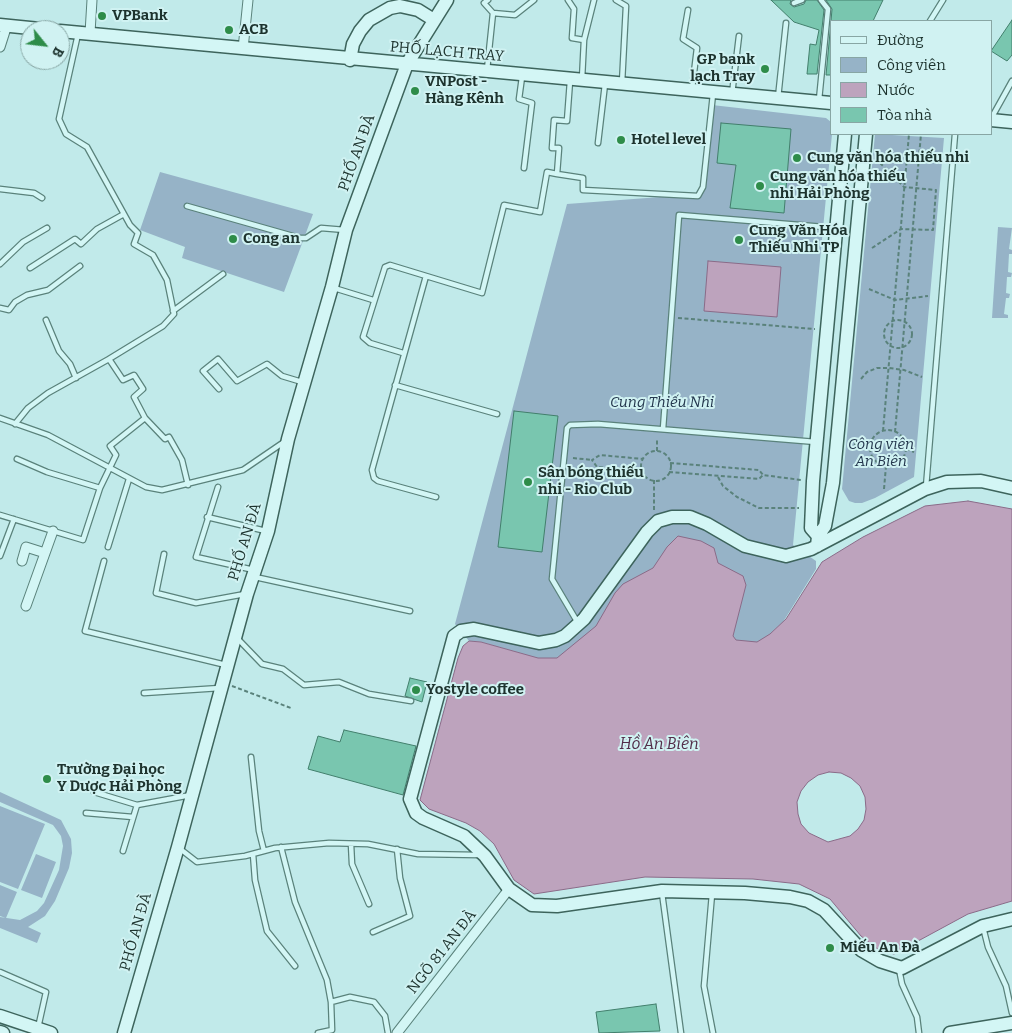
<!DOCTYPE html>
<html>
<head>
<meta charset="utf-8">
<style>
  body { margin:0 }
  #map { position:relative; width:1012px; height:1033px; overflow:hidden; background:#c1eaea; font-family:Bitter,serif }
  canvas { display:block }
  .legend { position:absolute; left:830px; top:20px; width:162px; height:115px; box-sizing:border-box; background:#d0f2f2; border:1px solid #88a6a4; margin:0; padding:6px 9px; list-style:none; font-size:15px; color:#1d332e }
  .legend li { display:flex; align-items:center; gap:10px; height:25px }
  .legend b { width:25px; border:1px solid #88a6a4 }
  .north { position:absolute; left:20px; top:20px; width:50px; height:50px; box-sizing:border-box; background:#d0f2f2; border:1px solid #88a6a4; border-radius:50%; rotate:119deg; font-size:14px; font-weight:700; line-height:20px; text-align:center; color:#1d332e }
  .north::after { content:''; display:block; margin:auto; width:18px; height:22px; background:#2e8c49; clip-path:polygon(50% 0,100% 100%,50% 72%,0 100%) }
</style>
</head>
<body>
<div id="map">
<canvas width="1012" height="1033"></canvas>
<ul class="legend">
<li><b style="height:6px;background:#d3f6f5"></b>Đường</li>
<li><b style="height:14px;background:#96b3c7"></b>Công viên</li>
<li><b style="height:14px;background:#bda3bd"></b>Nước</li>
<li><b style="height:14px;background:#79c6af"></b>Tòa nhà</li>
</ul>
<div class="north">B</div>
</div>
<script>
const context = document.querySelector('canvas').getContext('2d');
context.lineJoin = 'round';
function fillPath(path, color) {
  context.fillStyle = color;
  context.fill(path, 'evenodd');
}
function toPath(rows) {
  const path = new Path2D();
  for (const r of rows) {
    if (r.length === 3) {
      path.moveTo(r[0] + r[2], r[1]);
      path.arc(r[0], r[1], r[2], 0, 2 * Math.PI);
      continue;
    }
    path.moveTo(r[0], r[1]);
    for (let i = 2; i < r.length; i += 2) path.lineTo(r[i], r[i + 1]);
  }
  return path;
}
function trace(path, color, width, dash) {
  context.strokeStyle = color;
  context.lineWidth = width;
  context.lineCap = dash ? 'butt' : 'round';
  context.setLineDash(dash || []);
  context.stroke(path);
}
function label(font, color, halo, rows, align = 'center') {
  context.font = font + ' Bitter,serif';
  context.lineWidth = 4;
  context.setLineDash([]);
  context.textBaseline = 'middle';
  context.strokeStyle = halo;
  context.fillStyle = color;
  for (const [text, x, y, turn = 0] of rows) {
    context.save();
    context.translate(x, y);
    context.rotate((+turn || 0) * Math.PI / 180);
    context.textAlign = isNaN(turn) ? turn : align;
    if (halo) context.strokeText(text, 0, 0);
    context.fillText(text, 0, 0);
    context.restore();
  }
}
fillPath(toPath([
  [712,105,826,118,831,122,832,134,793,545,816,561,816,569,783,622,754,649,603,630,553,663,481,642,469,641,455,624,567,204,700,194],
  [875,134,944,138,914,477,875,498,862,503,855,503,849,501,842,489],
  [160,172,313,214,284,292,182,258,185,247,140,230],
  [998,227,1012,228,1009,249,1012,250,1012,254,1009,254,1008,272,1012,273,1011,277,1007,277,1006,293,1010,294,1009,298,1006,298,1004,314,1008,315,1008,318,992,318],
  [0,792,61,820,71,839,72,853,69,868,55,901,45,916,28,927,41,933,37,943,0,928,0,917,20,920,37,911,44,903,59,870,63,846,61,836,53,825,0,802],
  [0,806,45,824,18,889,0,882],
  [36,854,56,862,42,898,21,890],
  [0,885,17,892,6,918,0,916]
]), '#96b3c7');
const water = toPath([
  [708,261,781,267,777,317,704,311,708,261],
  [968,501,1012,509,1012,901,968,914,894,954,879,950,861,936,830,899,799,884,753,879,645,877,534,894,514,880,494,844,480,831,466,823,429,809,420,800,458,658,463,646,469,641,481,642,538,658,557,658,596,626,615,593,623,584,653,568,667,547,678,536,701,541,714,548,718,563,743,576,746,585,733,636,736,640,757,642,770,634,786,619,822,562,863,537,925,506,968,501],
  [829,772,841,773,851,778,860,786,865,797,866,809,864,820,858,829,850,836,828,842,809,833,801,824,798,814,797,802,801,791,808,782,818,775,829,772]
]);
fillPath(water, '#bda3bd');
trace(water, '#8a6b88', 1);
const building = toPath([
  [771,0,791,0,790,4,794,7,804,4,806,0,817,0,824,10,817,74,807,74,810,44,816,45,819,30,794,22,771,0],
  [826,0,883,0,873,21,831,21,832,9,826,0],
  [1012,20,1012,55,1007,61,991,51,1012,20],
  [831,22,831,75,826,75,831,22],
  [721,123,791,129,784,213,730,208,736,165,717,163,721,123],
  [514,411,558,416,542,552,498,547,514,411],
  [410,678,427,682,422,702,405,696,410,678],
  [344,730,416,746,403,795,308,769,318,736,340,742,344,730],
  [656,1004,660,1031,599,1033,596,1012,656,1004]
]);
fillPath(building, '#79c6af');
trace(building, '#427f6c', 1);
const lane = toPath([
  [488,0,484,3,493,13],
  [568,0,574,9,572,38,584,40,582,79],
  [616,0,626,6,622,83],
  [794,3,802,0],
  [688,10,683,39,697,48,692,89],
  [930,21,943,0],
  [78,34,59,119,66,134,87,147,130,225,138,233,134,244,153,255,167,280,174,314,163,326,109,359,123,380,134,375,143,389,134,397,145,418,165,439,169,437,182,460,188,485],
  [584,40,594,0],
  [487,70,493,13,515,15,534,0],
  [522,77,519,99,532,103,524,168],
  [570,81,567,121,554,120,552,148,559,148,557,174,583,178,583,190,698,196,703,187,713,94],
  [732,94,739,36],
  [778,98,786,23],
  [819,100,828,9,821,0],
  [992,117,1012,81],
  [598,143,605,84],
  [0,189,34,193,42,198],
  [187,206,300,238,306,238,321,228,345,230],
  [0,264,23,242,47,228],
  [30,268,75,239,81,244,97,229,124,214],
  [426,276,372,470,374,478,378,481,436,497],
  [334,288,373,300],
  [0,308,9,310,15,302,27,295,48,290,80,266],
  [173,311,223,274],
  [46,320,59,351,70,364,76,378],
  [403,353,370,343,363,337,385,267,390,265,482,293,504,205,540,212,547,172,557,174],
  [395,385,497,414],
  [219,389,203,371,218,359,237,381,267,364,282,376,302,382],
  [0,418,48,435,146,487,162,490,243,470,284,442],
  [15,424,28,408,48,393,109,359],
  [663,429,679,215,836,228],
  [17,459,47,472,100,488,116,455,110,446,145,418],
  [218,487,196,557,254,570],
  [926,487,955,134],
  [0,515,83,540,100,488],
  [207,517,266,531],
  [108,547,129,479],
  [164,554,156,593,196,603,245,594],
  [0,556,14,519],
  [104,561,85,631,226,665],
  [255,577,410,611],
  [578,623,552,579,567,428,570,425,598,424,816,442],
  [237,638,262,664,283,669,304,685,339,682,369,694,411,701],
  [144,693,220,688],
  [251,757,259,831,264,851],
  [94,792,137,805],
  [86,813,133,817],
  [351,844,352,864,369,904],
  [281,847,295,902,327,980,331,1002,332,1030,318,1033],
  [179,848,197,862,245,856,275,848,329,843,368,844,418,854,479,855],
  [123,851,137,805,191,795],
  [253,854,255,880,267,931,295,966],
  [662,893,681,1033],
  [712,894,704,986,713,1033],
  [983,927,988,947,1006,986,1012,1013],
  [373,932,410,916,400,878,397,849],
  [899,969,902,984,917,1017,919,1033],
  [0,972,46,992,38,1028],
  [331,1002,350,997,374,1002,385,1016,388,1033]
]);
const street = toPath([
  [90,33,92,0],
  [0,47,7,25],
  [243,49,248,0],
  [22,561,26,547,45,553],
  [26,606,53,531],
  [397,1033,509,889]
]);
const secondary = toPath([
  [0,25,50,30],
  [60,31,831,103],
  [350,60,353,44,360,31,369,20,390,8,400,6,418,10,434,20],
  [991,120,1012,122],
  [1012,488,981,481,947,482,925,489,811,549,786,556,745,546,707,524,690,517,672,517,658,521,647,532,584,619,565,636,556,640,539,643,474,629,461,631,454,636,410,799,416,813,423,818,464,836,485,856,509,889,532,905,557,906,662,891,745,893,790,897,808,901,824,910,861,950,880,961,902,968,983,926,1012,919],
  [818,536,811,528,813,481,845,134],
  [817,546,818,536,825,526,833,483,866,134],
  [0,1016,51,1033],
  [0,1032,3,1033],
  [124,1033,178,847,247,594,268,531,288,439,332,287,346,230,407,64,447,0],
  [950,1033,1012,1023]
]);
trace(lane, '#5a827b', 7);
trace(street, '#5a827b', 11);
trace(secondary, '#3d645c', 15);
trace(toPath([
  [872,248,901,229,933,230,936,190,904,187,879,162],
  [869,289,895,300,928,296],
  [678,318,815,329],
  [898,334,14],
  [861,379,867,372,877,368,889,368,904,370,922,377],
  [888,448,18],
  [883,431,909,134],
  [895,432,921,134],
  [854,444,870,446],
  [906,449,914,452],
  [657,451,657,438],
  [656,466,15],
  [573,458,592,460],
  [670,463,759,470,763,475],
  [642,470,597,467,592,460,600,455,643,459],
  [669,472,759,479,763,475,801,480],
  [718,477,723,486,737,497,759,508,799,508],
  [654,480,654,510],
  [884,489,886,466],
  [232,686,291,708]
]), '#5a827b', 2, [4, 2.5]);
trace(lane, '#d3f6f5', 4.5);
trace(street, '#d3f6f5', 9);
trace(secondary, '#d3f6f5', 12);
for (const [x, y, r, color] of [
  [102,16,5,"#2e8c49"],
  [229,30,5,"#2e8c49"],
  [765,69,5,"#2e8c49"],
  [415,91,5,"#2e8c49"],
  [621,140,5,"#2e8c49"],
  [797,158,5,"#2e8c49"],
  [760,186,5,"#2e8c49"],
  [233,239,5,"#2e8c49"],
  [739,240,5,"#2e8c49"],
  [528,482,5,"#2e8c49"],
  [416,690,5,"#2e8c49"],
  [47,779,5,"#2e8c49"],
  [830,948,5,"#2e8c49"]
]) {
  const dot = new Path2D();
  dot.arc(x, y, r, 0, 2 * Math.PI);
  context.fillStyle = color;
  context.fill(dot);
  trace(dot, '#d0f2f2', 2);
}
label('bold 15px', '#1d332e', '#d0f2f2', [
  ["VPBank",112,16],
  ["ACB",239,30],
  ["GP bank",755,60,"right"],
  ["lạch Tray",755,77,"right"],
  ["VNPost -",425,82],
  ["Hàng Kênh",425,99],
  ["Hotel level",631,140],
  ["Cung văn hóa thiếu nhi",807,158],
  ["Cung văn hóa thiếu",770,177],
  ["nhi Hải Phòng",770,194],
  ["Cung Văn Hóa",749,231],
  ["Thiếu Nhi TP",749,248],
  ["Cong an",243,239],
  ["Sân bóng thiếu",538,473],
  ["nhi - Rio Club",538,490],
  ["Yostyle coffee",426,690],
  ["Trường Đại học",57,770],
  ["Y Dược Hải Phòng",57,787],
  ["Miếu An Đà",840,948]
], 'left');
label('15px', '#1d332e', '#d0f2f2', [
  ["PHỐ LẠCH TRAY",447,52,5],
  ["PHỐ AN ĐÀ",357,153,-70],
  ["PHỐ AN ĐÀ",245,542,-73],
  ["PHỐ AN ĐÀ",136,932,-74],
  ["NGÕ 81 AN ĐÀ",442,952,-52]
]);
label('italic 15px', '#25384e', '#d0f2f2', [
  ["Cung Thiếu Nhi",662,403],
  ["Công viên",881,445],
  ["An Biên",881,462]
]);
label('italic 16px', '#522d49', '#d0f2f2', [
  ["Hồ An Biên",659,745]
]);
</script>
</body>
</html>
